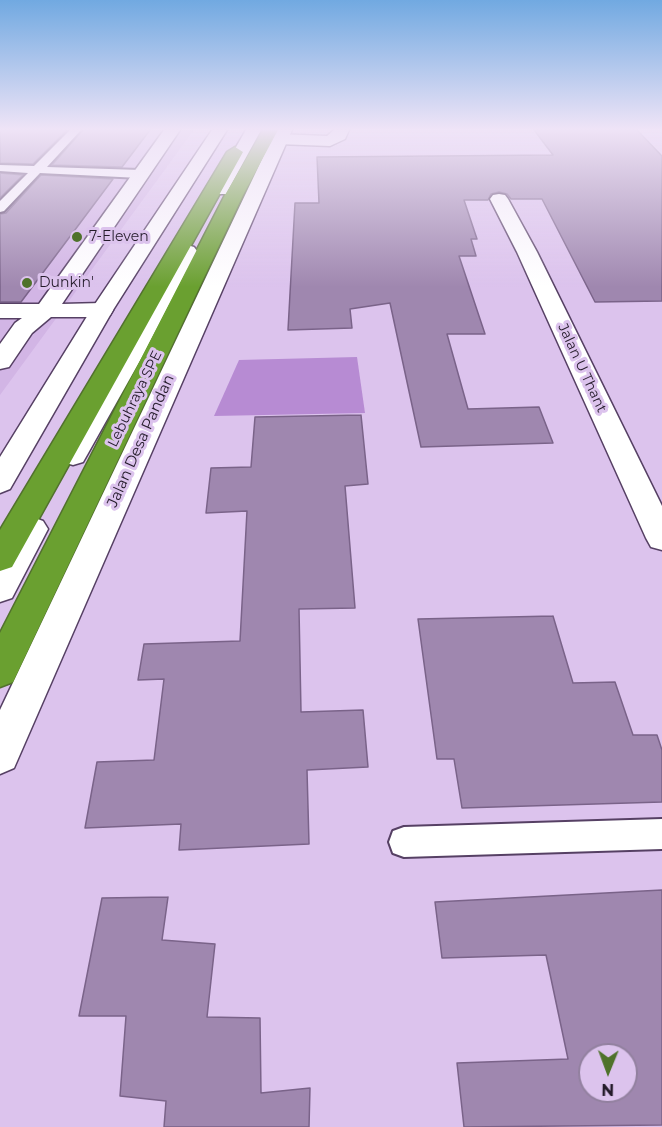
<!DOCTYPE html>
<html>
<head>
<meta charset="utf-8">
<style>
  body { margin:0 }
  #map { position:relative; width:662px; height:1127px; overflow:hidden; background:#dcc3ed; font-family:Montserrat,sans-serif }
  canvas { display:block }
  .north { position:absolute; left:578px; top:1043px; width:60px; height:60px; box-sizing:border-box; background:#dcc3ed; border:2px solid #92809f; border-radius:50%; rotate:181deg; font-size:16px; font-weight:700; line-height:24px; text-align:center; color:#241b2a }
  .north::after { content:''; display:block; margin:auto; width:21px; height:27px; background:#4f722b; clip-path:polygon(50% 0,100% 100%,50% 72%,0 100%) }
</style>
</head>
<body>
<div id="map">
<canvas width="662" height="1127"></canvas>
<div class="north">N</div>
</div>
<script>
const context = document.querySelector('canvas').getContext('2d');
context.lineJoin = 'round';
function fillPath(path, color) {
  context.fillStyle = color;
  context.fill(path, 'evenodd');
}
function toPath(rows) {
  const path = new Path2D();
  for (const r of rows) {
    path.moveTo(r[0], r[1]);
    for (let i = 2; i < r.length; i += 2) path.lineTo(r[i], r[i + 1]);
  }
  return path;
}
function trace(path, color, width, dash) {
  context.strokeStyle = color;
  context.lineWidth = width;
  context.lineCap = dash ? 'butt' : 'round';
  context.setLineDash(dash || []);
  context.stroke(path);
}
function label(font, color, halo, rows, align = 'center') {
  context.font = font + ' Montserrat,sans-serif';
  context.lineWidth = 6;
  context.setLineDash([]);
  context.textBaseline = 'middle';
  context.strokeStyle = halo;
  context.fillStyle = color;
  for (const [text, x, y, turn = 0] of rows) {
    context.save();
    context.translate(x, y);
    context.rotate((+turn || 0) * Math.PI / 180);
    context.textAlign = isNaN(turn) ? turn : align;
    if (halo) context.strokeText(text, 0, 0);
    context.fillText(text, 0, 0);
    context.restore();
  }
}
fillPath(toPath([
  [0,130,194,130,0,395]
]), '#d2b5e5');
fillPath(toPath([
  [357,357,365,413,214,416,239,360]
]), '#b78bd3');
const building = toPath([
  [0,130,67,130,33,164,0,163,0,130],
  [83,130,150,130,122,167,52,165,83,130],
  [534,130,637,130,662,156,662,301,595,302,542,199,511,199,507,194,499,192,491,194,488,200,464,200,477,239,471,239,476,256,459,256,485,334,447,334,468,409,539,407,553,443,421,447,390,303,350,309,352,328,288,330,295,203,319,203,317,157,553,155,534,130],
  [0,173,23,175,0,198,0,173],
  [41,175,113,179,21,302,0,302,0,214,6,213,41,175],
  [361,415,368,484,345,486,355,608,299,609,301,712,363,710,368,767,307,770,309,844,179,850,181,824,85,828,97,762,154,760,164,679,138,680,144,644,240,641,247,511,206,513,211,468,251,467,255,417,361,415],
  [553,616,573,683,615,682,633,735,657,735,662,750,662,802,462,808,454,759,437,759,418,619,553,616],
  [662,890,662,1125,464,1127,457,1063,568,1059,546,955,442,958,435,902,662,890],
  [590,1055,626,1055,626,1091,590,1091,590,1055],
  [168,897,162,940,215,944,207,1017,260,1018,261,1093,310,1088,309,1127,164,1127,166,1101,120,1096,126,1016,79,1016,102,898,168,897]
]);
fillPath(building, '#9f87af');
trace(building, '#7a6389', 1.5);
const lane = toPath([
  [70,130,81,130,47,167,140,170,146,174,140,178,40,173,4,211,0,212,0,201,28,173,0,171,0,165,34,166,70,130],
  [662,819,662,849,404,857,393,853,389,842,393,831,404,827,662,819]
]);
const street = toPath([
  [164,130,180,130,62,304,102,303,110,305,113,310,110,315,102,317,51,317,32,333,9,367,0,369,0,344,15,323,22,318,0,318,0,304,39,304,164,130],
  [334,130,349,130,345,139,330,146,278,144,270,139,278,134,327,136,334,130],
  [499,194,505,195,508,199,537,252,662,506,662,550,651,547,646,538,517,252,490,199,493,195,499,194]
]);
const secondary = toPath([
  [212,130,227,130,113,310,10,489,0,493,0,457,91,310,212,130],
  [246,130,261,130,226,194,214,194,211,190,246,130],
  [276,130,292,130,14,768,0,774,0,710,276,130],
  [187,245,194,247,197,251,142,357,87,455,83,462,73,465,63,462,59,455,118,357,177,251,180,247,187,245],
  [32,517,43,521,48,529,12,598,0,602,0,557,21,521,32,517]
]);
const highway = toPath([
  [263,130,278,130,243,195,13,682,0,687,0,633,225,195,263,130],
  [235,147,243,152,12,567,0,571,0,530,227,152,235,147]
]);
trace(lane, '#564064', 4);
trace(street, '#564064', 3);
trace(secondary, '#564064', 3);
trace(highway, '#52712e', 3);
fillPath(lane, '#fff');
fillPath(street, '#fff');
fillPath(secondary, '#fff');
fillPath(highway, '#6aa030');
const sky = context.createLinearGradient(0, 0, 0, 287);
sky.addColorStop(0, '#71a9e1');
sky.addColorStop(0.45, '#efe4f7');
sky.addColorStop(1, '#efe4f700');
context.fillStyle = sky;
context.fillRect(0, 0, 662, 287);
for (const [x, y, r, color] of [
  [77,237,6,"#4f722b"],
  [27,283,6,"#4f722b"]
]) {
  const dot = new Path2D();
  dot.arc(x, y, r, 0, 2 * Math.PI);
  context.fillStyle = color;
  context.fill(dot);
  trace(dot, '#dcc3ed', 2);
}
label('14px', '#241b2a', '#dcc3ed', [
  ["7-Eleven",89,237],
  ["Dunkin'",39,283]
], 'left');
label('14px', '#241b2a', '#dcc3ed', [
  ["Jalan U Thant",582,368,65],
  ["Lebuhraya SPE",135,399,-64]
]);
label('15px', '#241b2a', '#dcc3ed', [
  ["Jalan Desa Pandan",141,441,-66]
]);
</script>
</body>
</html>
